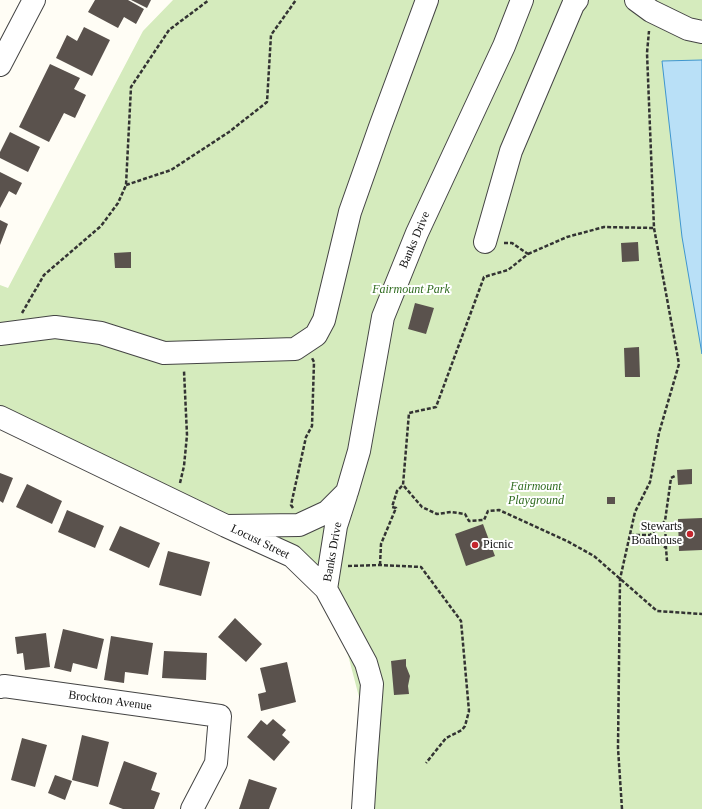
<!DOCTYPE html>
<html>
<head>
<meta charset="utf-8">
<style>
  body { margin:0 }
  canvas { display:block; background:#fffdf5 }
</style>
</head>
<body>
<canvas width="702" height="809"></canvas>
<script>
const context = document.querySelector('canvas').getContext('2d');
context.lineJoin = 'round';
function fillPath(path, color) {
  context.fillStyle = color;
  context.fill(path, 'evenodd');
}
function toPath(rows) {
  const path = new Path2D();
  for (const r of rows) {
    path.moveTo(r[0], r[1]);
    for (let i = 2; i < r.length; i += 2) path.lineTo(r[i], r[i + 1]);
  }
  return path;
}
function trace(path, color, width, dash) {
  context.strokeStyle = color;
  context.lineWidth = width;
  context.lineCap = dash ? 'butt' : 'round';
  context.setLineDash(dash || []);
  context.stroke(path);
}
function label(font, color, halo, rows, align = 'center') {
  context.font = font + ' "Times New Roman",serif';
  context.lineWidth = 4;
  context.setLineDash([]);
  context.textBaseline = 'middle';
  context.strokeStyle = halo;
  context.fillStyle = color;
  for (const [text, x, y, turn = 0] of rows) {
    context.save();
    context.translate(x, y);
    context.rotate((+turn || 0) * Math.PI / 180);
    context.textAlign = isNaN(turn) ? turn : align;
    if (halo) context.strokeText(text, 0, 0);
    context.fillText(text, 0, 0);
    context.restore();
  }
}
fillPath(toPath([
  [173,0,702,0,702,809,353,809,364,740,359,697,347,651,336,606,308,572,136,475,0,406,0,285,8,288,143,31]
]), '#d5ebbd');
const water = toPath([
  [702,60,702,354,682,237,662,61,702,60]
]);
fillPath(water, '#b9e0f7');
trace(water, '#3f96cf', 1);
fillPath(toPath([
  [95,0,128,0,144,9,136,24,124,17,118,28,88,12],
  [131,0,151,0,147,8],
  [84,27,110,40,92,76,56,58,67,35,77,41],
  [50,64,80,78,74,89,86,95,75,118,64,113,49,142,19,127],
  [10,132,40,147,28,172,0,158,0,152],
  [0,172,22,183,16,195,9,191,0,208],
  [0,220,8,224,0,245],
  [638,242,639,261,622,262,621,243],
  [131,252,131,268,115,268,114,253],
  [415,303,434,308,426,334,408,329],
  [639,347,640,377,625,377,624,348],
  [692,469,692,484,678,485,677,470],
  [0,473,13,478,3,503,0,501],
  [27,484,62,501,52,524,16,507],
  [607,497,615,497,615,504,607,504],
  [67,510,104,526,95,548,58,532],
  [702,518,702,550,679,551,678,519],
  [483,524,495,556,466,566,455,534],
  [120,526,160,543,149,568,109,550],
  [168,551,210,562,201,596,159,585],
  [235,618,262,644,246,662,218,637],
  [63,629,104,639,97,669,73,663,71,672,54,668],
  [46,633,50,667,25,670,23,653,17,654,15,637],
  [111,636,153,643,148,675,125,672,124,683,104,680],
  [164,651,207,653,206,680,162,678],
  [406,659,406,666,410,676,408,686,409,694,394,695,391,661],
  [287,662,296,702,261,711,258,694,266,692,260,668],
  [273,719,286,730,282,735,290,742,274,761,247,737,261,720,267,725],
  [82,735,109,742,98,787,72,780],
  [22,738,47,745,35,787,11,780],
  [124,761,157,773,151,790,160,793,154,809,123,809,109,804],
  [55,775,72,781,65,800,48,793],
  [249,779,277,788,269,809,239,809]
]), '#5a524d');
const minor = toPath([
  [636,0,651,11,688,29,702,32],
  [0,65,34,0],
  [485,242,511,151,573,5,577,0],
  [0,334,55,327,101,333,164,353,295,349,316,335,324,320,350,212,380,127,427,0],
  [0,417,226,526,292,556,326,589,366,663,372,684,366,762,363,809],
  [226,526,299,525,327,512,347,492,359,451,383,317,417,233,504,46,522,0],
  [326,589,336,526,346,495],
  [0,687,4,686,220,716,216,763,192,809]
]);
trace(minor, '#444', 24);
trace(toPath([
  [126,185,171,170,229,132,267,102,271,35,296,0],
  [504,243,512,243,528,254,508,270,484,277,436,407,409,413,403,485,422,507,437,514,451,512,465,514,469,521,484,520,488,511,499,510,567,541,594,556,657,611,702,614],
  [528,254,567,237,604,227,654,228],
  [22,313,44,275,101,226,118,203,126,185,131,87,169,30,209,0],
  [180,483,184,466,187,435,184,371],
  [293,508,291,505,306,437,312,426,314,362,312,358],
  [665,522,666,548],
  [630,535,650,535,665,521,671,478,675,476],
  [650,535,666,548,667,561],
  [380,565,381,544,396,508,392,507,397,491,403,485],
  [348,566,380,565,421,567,461,621,469,711,465,726,462,730,446,738,426,763],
  [622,809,618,748,620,579,635,512,650,482,659,433,679,364,654,228,647,53,649,31]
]), '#333', 2.5, [4, 2]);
trace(minor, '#fff', 22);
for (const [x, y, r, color] of [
  [690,534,4,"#c4262e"],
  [475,545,4,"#c4262e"]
]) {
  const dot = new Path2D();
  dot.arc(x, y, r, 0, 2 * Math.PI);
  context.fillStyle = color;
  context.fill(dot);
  trace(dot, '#fff', 1.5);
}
label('12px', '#111', '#fff', [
  ["Banks Drive",415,240,-67],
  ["Locust Street",260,542,26],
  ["Banks Drive",333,552,-80],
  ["Brockton Avenue",110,701,8]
]);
label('italic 12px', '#2f6b1f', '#fff', [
  ["Fairmount Park",411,290],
  ["Fairmount",536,487],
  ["Playground",536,501]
]);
label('12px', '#111', '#fff', [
  ["Stewarts",682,527],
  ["Boathouse",682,541],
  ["Picnic",483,545,"left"]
], 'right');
</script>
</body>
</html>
